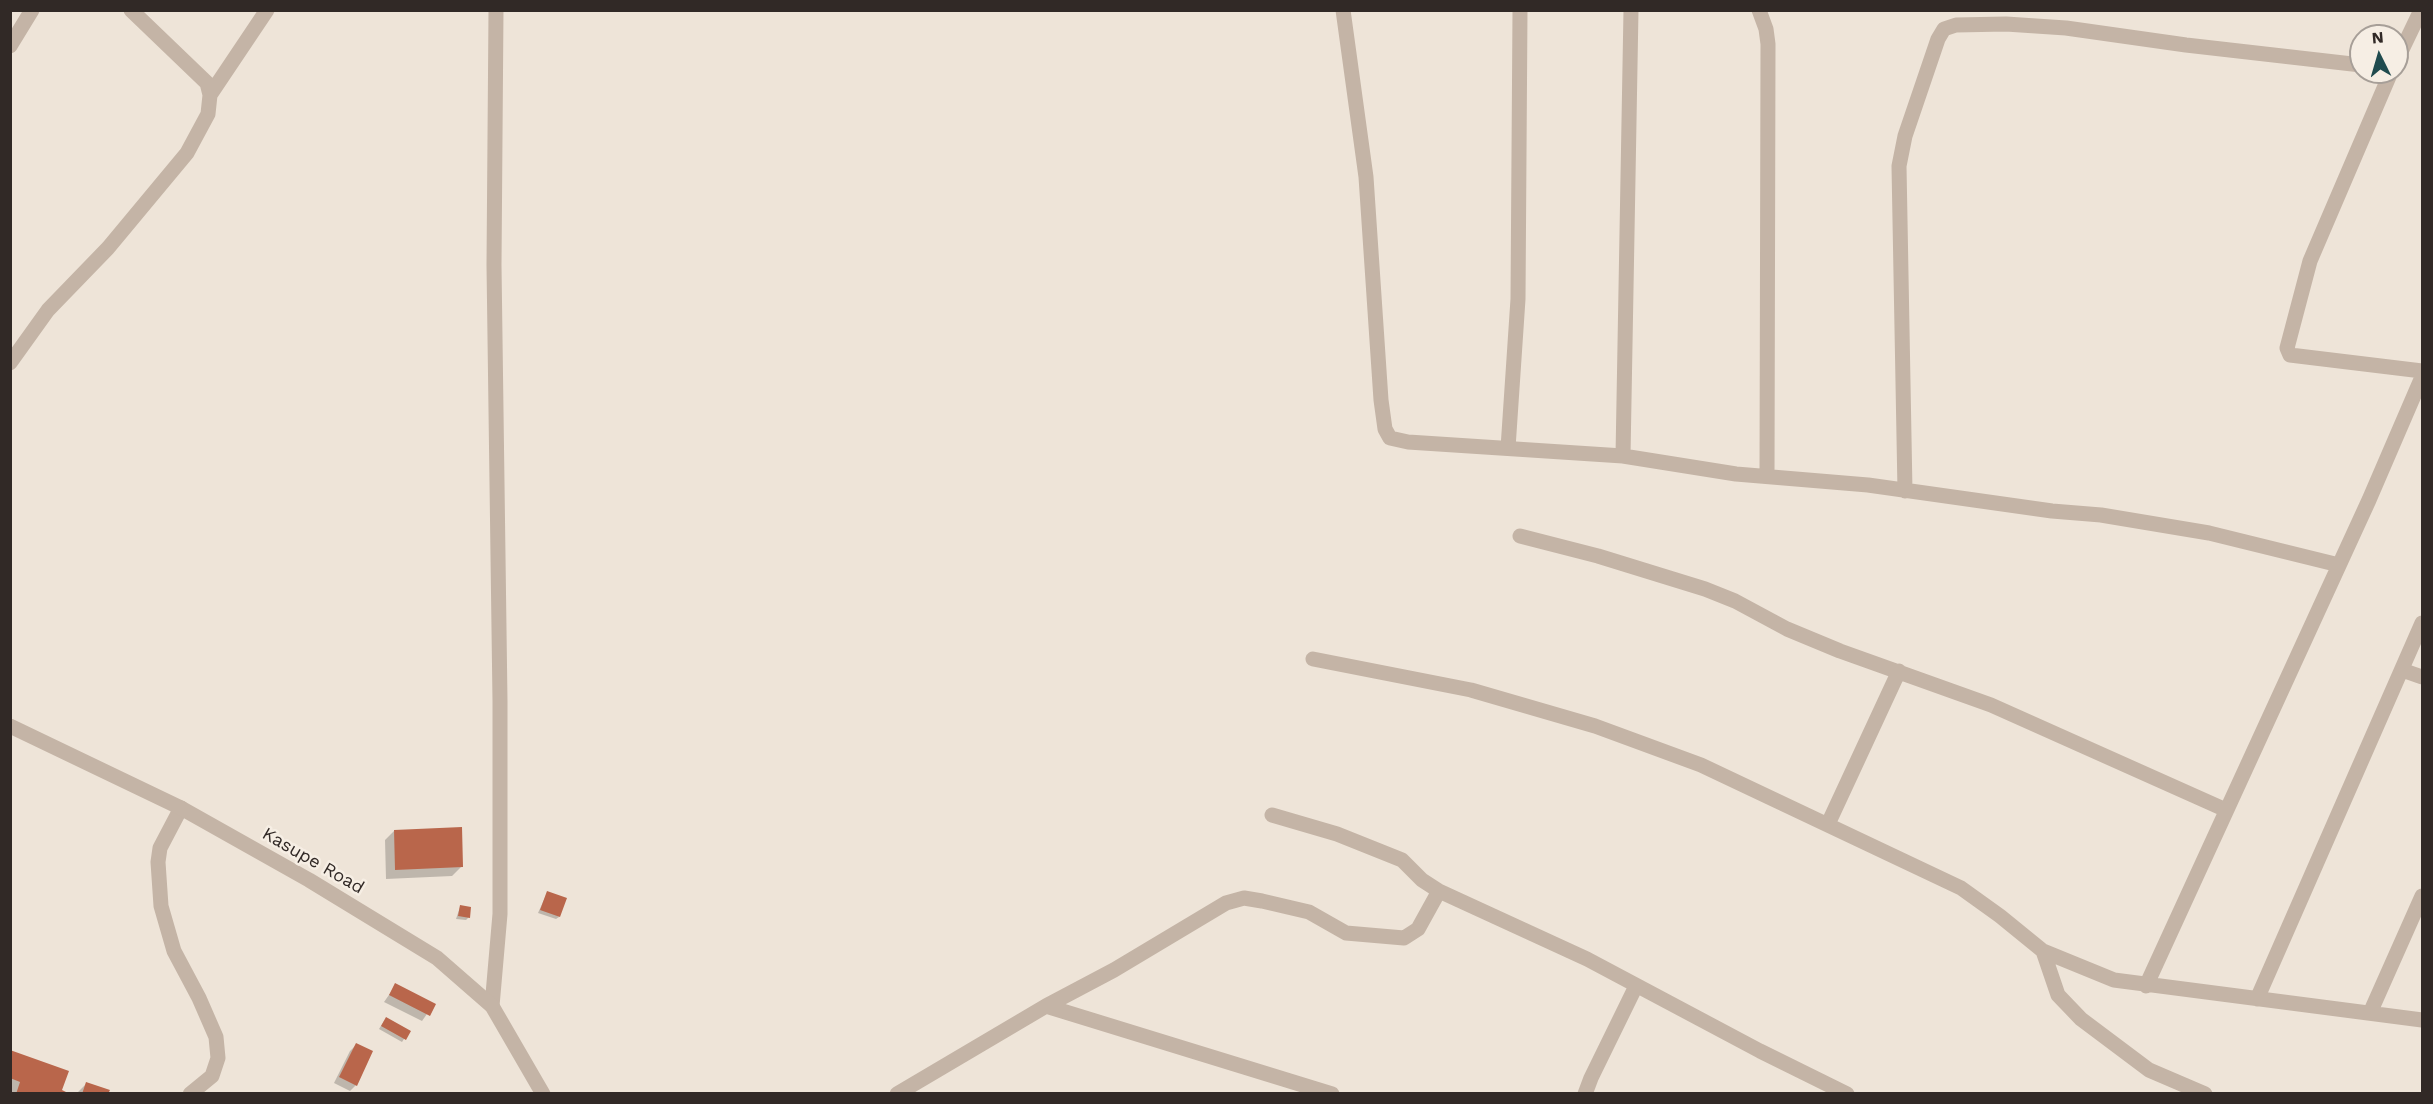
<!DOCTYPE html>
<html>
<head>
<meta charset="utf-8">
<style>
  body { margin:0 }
  #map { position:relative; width:2433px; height:1104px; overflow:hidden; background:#eee4d8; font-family:"Work Sans",sans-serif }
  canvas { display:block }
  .frame { position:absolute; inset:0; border:12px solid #312926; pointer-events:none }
  .north { position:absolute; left:2349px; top:24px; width:60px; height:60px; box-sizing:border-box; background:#f6eee4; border:2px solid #a79f98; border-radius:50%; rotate:355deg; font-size:16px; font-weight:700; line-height:24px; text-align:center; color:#312926 }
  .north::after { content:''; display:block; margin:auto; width:21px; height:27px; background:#204b4e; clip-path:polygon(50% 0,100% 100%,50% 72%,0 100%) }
</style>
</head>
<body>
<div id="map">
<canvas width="2433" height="1104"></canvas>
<div class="frame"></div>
<div class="north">N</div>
</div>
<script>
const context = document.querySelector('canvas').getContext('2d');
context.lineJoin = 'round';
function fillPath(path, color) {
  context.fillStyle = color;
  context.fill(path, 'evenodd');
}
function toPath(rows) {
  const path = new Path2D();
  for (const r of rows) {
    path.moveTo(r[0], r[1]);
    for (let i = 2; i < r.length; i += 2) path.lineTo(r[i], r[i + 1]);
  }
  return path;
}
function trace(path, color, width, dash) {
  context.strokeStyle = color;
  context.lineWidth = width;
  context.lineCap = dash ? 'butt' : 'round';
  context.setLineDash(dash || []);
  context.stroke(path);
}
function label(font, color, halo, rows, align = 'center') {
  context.font = font + ' "Work Sans",sans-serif';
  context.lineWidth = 5;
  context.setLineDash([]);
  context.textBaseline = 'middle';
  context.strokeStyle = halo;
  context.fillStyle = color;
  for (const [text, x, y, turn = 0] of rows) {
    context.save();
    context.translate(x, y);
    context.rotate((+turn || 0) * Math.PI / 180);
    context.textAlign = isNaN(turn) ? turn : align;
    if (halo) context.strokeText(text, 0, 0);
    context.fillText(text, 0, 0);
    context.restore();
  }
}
fillPath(toPath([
  [394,831,462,866,452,876,386,879,385,840],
  [547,893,559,917,556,919,538,913],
  [460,907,469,917,466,920,456,919],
  [396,985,434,1004,422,1021,384,1002],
  [384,1021,409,1032,404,1039,402,1042,379,1029],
  [356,1045,356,1085,350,1091,334,1083,350,1051],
  [10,1052,60,1091,66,1094,11,1094],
  [86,1084,107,1094,76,1094]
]), '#0003');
fillPath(toPath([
  [462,827,463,867,395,870,394,830],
  [547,891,567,898,560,917,540,910],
  [460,905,471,907,470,918,458,916],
  [395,983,436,1004,430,1016,389,995],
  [386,1017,411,1031,406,1040,381,1026],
  [356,1043,373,1051,357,1086,339,1077],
  [10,1050,69,1071,62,1090,70,1094,16,1094,20,1082,10,1078],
  [86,1082,110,1090,108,1094,82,1094]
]), '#b9664b');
trace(toPath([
  [1343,10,1366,177,1381,400,1385,429,1390,438,1408,442,1623,456,1736,474,1868,485,2052,511,2101,515,2209,533,2339,565],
  [1759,10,1766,29,1768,44,1767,476],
  [10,46,32,10],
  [2397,60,2421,10],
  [2391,72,2310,261,2287,348,2290,355,2422,371],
  [210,95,267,10],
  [10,363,48,310,108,248,187,153,208,114,210,95,207,83,131,10],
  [1508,448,1518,299,1520,10],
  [1623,456,1631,10],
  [1905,491,1899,166,1905,136,1938,39,1944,29,1956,25,2006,24,2066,28,2186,45,2361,65],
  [1520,536,1598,556,1705,589,1735,601,1787,629,1840,651,1991,705,2226,810],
  [1313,659,1471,690,1595,726,1701,765,1961,888,2000,916,2043,951,2114,980,2422,1020],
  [2402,670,2422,677],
  [181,808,160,848,158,862,161,906,174,951,199,998,216,1037,218,1058,212,1076,190,1094],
  [1272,815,1337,834,1402,860,1422,880,1439,891,1587,959,1760,1051,1847,1094],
  [1828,824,1899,671],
  [2043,951,2058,995,2081,1019,2149,1070,2205,1094],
  [2146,986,2369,500,2422,377],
  [2257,999,2422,623],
  [492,1006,500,914,500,701,494,265,496,10],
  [1046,1006,1332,1094],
  [2370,1013,2422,896],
  [897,1094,1046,1006,1114,970,1226,903,1244,898,1262,901,1309,912,1346,933,1404,938,1418,929,1439,891],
  [1585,1094,1591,1078,1636,986]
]), '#c4b4a6', 15);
trace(toPath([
  [10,726,181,808,309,880,437,958,492,1006,543,1094]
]), '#c4b4a6', 15);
label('18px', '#312926', '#f6eee4', [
  ["Kasupe Road",313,861,30]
]);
</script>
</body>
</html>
